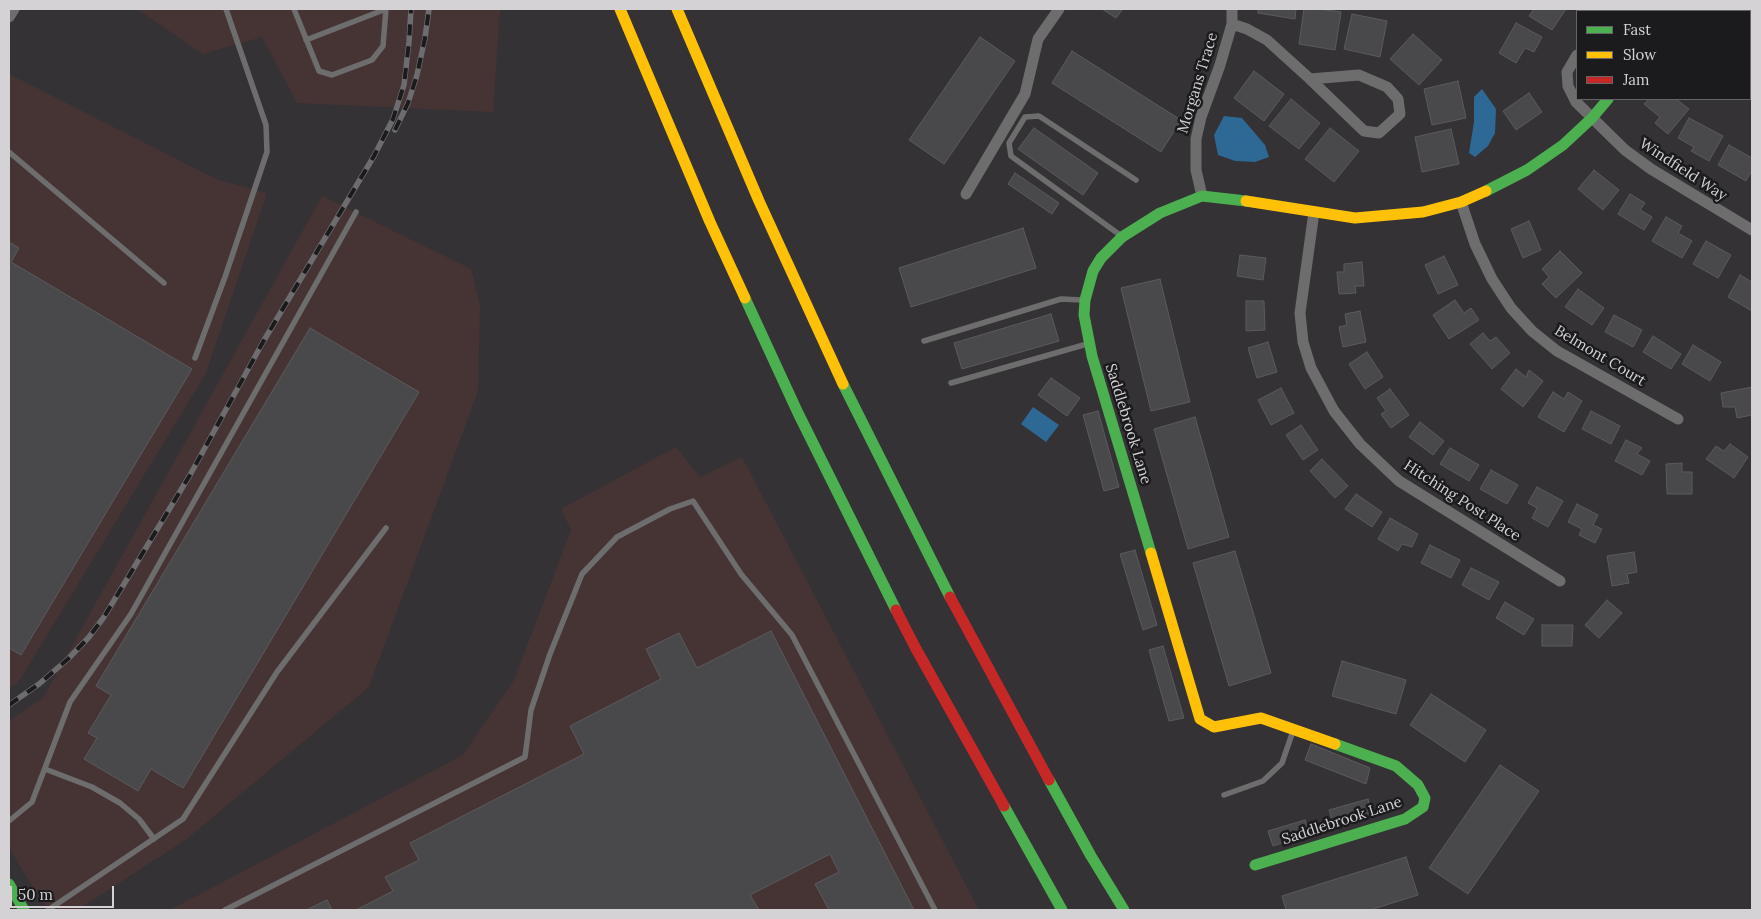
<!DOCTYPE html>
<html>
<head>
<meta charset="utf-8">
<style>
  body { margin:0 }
  #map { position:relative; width:1761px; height:919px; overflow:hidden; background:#343235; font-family:Lora,serif }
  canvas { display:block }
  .frame { position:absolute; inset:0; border:10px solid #d4d2d4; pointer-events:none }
  .legend { position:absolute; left:1576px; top:10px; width:175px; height:90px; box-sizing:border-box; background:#1b1a1c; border:1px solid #656466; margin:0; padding:6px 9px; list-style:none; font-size:15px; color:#d4d2d4 }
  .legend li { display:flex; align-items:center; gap:10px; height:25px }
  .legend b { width:25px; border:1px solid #656466 }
  .scale { position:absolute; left:10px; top:886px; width:104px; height:22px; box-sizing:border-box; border:2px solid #d4d2d4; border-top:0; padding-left:6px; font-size:15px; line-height:18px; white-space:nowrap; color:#d4d2d4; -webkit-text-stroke:4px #1b1a1c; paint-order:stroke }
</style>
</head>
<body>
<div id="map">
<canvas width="1761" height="919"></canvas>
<div class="frame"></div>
<ul class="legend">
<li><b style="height:6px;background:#4caf50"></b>Fast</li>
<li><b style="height:6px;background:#ffc107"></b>Slow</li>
<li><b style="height:6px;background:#c62828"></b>Jam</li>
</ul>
<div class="scale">50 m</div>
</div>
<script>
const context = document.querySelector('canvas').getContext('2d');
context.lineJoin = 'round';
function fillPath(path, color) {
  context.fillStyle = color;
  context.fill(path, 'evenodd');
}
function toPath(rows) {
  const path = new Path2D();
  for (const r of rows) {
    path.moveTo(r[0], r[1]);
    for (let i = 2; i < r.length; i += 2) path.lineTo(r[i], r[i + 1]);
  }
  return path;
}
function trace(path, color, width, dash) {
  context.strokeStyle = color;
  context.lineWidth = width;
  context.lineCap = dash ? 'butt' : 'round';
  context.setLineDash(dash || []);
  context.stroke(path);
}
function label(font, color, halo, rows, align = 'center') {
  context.font = font + ' Lora,serif';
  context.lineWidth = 5;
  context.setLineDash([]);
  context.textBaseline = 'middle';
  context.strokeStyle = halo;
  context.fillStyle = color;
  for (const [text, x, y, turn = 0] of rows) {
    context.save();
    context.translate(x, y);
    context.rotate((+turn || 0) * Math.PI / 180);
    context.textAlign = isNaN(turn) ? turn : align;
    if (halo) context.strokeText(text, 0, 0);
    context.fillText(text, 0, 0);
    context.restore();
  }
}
fillPath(toPath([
  [137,9,500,9,493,112,297,103,262,37,203,54],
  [9,74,218,180,267,193,206,373,18,683,9,688],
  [322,196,471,269,480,305,478,391,369,687,188,838,78,910,47,910,9,848,9,721,43,698],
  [676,447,700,477,742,457,979,910,170,910,463,755,514,680,571,530,561,509]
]), '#463435');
fillPath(toPath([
  [1482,89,1496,109,1495,133,1488,146,1475,157,1469,153,1474,122,1474,97],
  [1224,116,1242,118,1265,145,1269,157,1255,162,1235,161,1218,155,1214,135],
  [1033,407,1059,425,1046,442,1021,424]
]), '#2e6995');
const building = toPath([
  [1102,9,1123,9,1116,18,1102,9],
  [1258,9,1296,9,1295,19,1258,13,1258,9],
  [1304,9,1318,9,1341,12,1335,50,1299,44,1304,9],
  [1534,9,1566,9,1552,30,1529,16,1534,9],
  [1352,14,1387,21,1380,57,1344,49,1352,14],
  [1516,23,1542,37,1534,52,1525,48,1516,63,1499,53,1516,23],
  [1413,34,1442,60,1419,85,1390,59,1413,34],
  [980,37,1015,61,944,164,909,140,980,37],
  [1072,51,1181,120,1161,152,1052,83,1072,51],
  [1254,71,1284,94,1264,121,1234,98,1254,71],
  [1458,81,1466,118,1432,125,1424,89,1458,81],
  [1529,93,1542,112,1516,130,1503,111,1529,93],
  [1291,99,1320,123,1299,149,1269,126,1291,99],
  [1649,99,1676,99,1689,109,1668,134,1655,123,1660,117,1644,104,1649,99],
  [1689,118,1723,136,1709,161,1691,151,1694,147,1678,138,1689,118],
  [1034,128,1098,173,1083,195,1018,149,1034,128],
  [1330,128,1359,151,1334,182,1305,159,1330,128],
  [1451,129,1459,164,1422,172,1415,137,1451,129],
  [1729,145,1752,158,1752,170,1746,181,1718,165,1729,145],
  [1594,170,1619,190,1603,210,1578,189,1594,170],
  [1015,173,1059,203,1052,214,1008,184,1015,173],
  [1630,194,1645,203,1640,210,1652,217,1644,230,1618,214,1630,194],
  [1666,217,1682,226,1678,233,1692,241,1682,258,1652,241,1666,217],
  [1529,221,1541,250,1523,258,1511,229,1529,221],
  [1023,228,1036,268,911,307,899,268,1023,228],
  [1706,241,1731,255,1718,278,1693,264,1706,241],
  [11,243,19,248,11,262,192,369,21,655,9,648,9,247,11,243],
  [1560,251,1582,273,1556,298,1542,284,1549,277,1542,269,1560,251],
  [1240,255,1266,258,1263,280,1237,276,1240,255],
  [1444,256,1458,285,1438,294,1425,265,1444,256],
  [1362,262,1364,286,1355,286,1356,293,1339,294,1337,272,1344,272,1344,264,1362,262],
  [1740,275,1752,282,1752,311,1728,297,1740,275],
  [1160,279,1190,402,1151,411,1121,288,1160,279],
  [1578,289,1604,308,1592,325,1565,307,1578,289],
  [1455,300,1464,313,1471,308,1479,320,1449,339,1433,315,1455,300],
  [1246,301,1264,301,1265,330,1246,331,1246,301],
  [1360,311,1366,342,1343,347,1339,327,1347,325,1345,314,1360,311],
  [1051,314,1059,341,962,369,954,343,1051,314],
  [1614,315,1642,330,1633,347,1605,332,1614,315],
  [310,328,419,392,183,788,151,769,138,791,84,759,97,738,88,733,111,695,96,686,310,328],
  [1483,333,1490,341,1496,337,1510,353,1492,369,1470,344,1483,333],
  [1653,336,1681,354,1671,369,1643,352,1653,336],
  [1268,342,1277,372,1257,378,1248,348,1268,342],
  [1693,345,1721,362,1710,381,1682,364,1693,345],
  [1367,352,1383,377,1365,389,1349,364,1367,352],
  [1516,369,1526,377,1529,370,1543,381,1523,407,1501,389,1516,369],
  [1051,378,1080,398,1067,416,1038,395,1051,378],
  [1752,387,1752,415,1737,418,1735,407,1723,407,1721,393,1752,387],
  [1281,388,1294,413,1271,425,1258,400,1281,388],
  [1390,389,1409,415,1391,428,1381,414,1386,411,1377,398,1390,389],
  [1553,392,1564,399,1568,392,1582,401,1564,432,1538,417,1553,392],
  [1098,411,1119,487,1104,491,1083,415,1098,411],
  [1591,411,1620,426,1611,444,1582,429,1591,411],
  [1195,417,1229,537,1188,549,1154,429,1195,417],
  [1420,422,1444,441,1433,455,1409,437,1420,422],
  [1301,425,1318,450,1303,460,1286,435,1301,425],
  [1626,440,1642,448,1637,454,1650,461,1642,475,1615,461,1626,440],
  [1730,444,1748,457,1734,478,1706,459,1716,446,1724,451,1730,444],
  [1450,448,1479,465,1469,481,1440,464,1450,448],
  [1322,459,1348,486,1335,498,1310,471,1322,459],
  [1682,463,1682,472,1692,472,1692,494,1667,494,1666,464,1682,463],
  [1491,470,1518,485,1507,504,1480,489,1491,470],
  [1537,487,1563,501,1548,527,1532,518,1537,508,1528,503,1537,487],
  [1356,494,1382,512,1372,527,1345,509,1356,494],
  [1577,504,1598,515,1593,525,1602,529,1595,543,1579,535,1582,529,1568,522,1577,504],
  [1390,518,1418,534,1412,547,1402,544,1398,551,1378,539,1390,518],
  [1430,545,1460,560,1451,578,1421,563,1430,545],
  [1135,550,1157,625,1143,630,1120,554,1135,550],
  [1235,551,1271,673,1229,686,1193,563,1235,551],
  [1634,552,1637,572,1627,574,1629,583,1612,586,1607,556,1634,552],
  [1471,568,1499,582,1489,600,1462,585,1471,568],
  [1607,600,1622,613,1599,638,1585,625,1607,600],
  [1505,602,1534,619,1524,635,1496,618,1505,602],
  [1542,625,1573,625,1572,646,1542,646,1542,625],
  [771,631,914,910,829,910,815,884,839,872,830,854,750,895,759,910,356,910,393,891,385,877,419,860,410,843,584,754,570,726,661,679,646,649,679,633,697,668,771,631],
  [1163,646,1184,718,1169,721,1149,650,1163,646],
  [1342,661,1406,680,1396,714,1332,696,1342,661],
  [1431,694,1486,730,1465,762,1410,725,1431,694],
  [1311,744,1370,768,1366,784,1305,760,1311,744],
  [1500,765,1539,791,1468,894,1429,868,1500,765],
  [1368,799,1373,816,1334,827,1329,810,1368,799],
  [1305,820,1310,834,1273,846,1268,831,1305,820],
  [1406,857,1418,895,1370,910,1286,910,1282,896,1406,857],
  [327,900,332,910,306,910,327,900]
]);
fillPath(building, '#49484a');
trace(building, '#5b5a5c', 1);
trace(toPath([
  [294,9,319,71,332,75,372,60,383,46,386,9],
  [306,40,386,9],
  [9,152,164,283],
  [1120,235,1011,156,1009,143,1025,117,1039,116,1136,180],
  [924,341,1061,299,1082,300],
  [195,358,225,277,267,152,266,125,226,9],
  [951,383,1087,344],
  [45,769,92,787,120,803,139,819,154,839],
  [1224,795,1263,781,1282,763,1293,731],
  [9,821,32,802,70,702,131,614,356,212],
  [48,910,183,819,277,672,386,528],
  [225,910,525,757,531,710,550,654,582,574,617,537,670,509,693,501,741,574,792,635,935,910]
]), '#6e6d6e', 5.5);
trace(toPath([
  [1605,11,1606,9],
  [1667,11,1668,9],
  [9,17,14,9],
  [1232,24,1247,29,1267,40,1310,79,1364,131,1379,133,1400,114,1398,99,1387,87,1359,75,1310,79],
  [1577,55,1567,72,1568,86,1576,102,1625,150,1651,169,1752,230],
  [966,194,1025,94,1038,39,1059,9],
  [1202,196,1196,170,1196,139,1201,117,1220,65,1232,24,1232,9],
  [1461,202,1475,244,1492,279,1511,308,1532,331,1557,351,1678,419],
  [1314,212,1300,313,1303,342,1311,368,1334,411,1360,444,1399,481,1560,581]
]), '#6e6d6e', 11);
trace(toPath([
  [1486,191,1527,170,1563,145,1592,118,1608,99],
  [745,298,798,413,896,610],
  [843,384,950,597],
  [1151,553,1092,356,1084,315,1085,300,1093,271,1101,258,1122,237,1160,213,1202,196,1246,201],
  [1049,780,1091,856,1124,910],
  [1004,806,1062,910],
  [1255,865,1405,819,1423,807,1425,798,1418,785,1396,766,1335,744],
  [9,884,24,910]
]), '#4caf50', 11);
trace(toPath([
  [620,9,710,222,745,298],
  [677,9,759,201,843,384],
  [1246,201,1355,218,1423,212,1461,202,1486,191],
  [1151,553,1200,719,1214,727,1261,718,1335,744]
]), '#ffc107', 11);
trace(toPath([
  [950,597,1049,780],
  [896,610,915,647,1004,806]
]), '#c62828', 11);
const rail = toPath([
  [395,130,408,103,417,75,425,38,429,9],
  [9,705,39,684,68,659,89,637,104,617,190,475,263,342,374,156,393,119,404,85,409,42,411,9]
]);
trace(rail, '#6d6c6e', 5.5);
trace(rail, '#1b1a1c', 4, [11]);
label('15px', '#d4d2d4', '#1b1a1c', [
  ["Morgans Trace",1198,83,-73],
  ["Windfield Way",1683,170,33],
  ["Belmont Court",1600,356,31],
  ["Saddlebrook Lane",1128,424,73],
  ["Hitching Post Place",1462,501,33],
  ["Saddlebrook Lane",1342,821,-18]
]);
</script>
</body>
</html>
